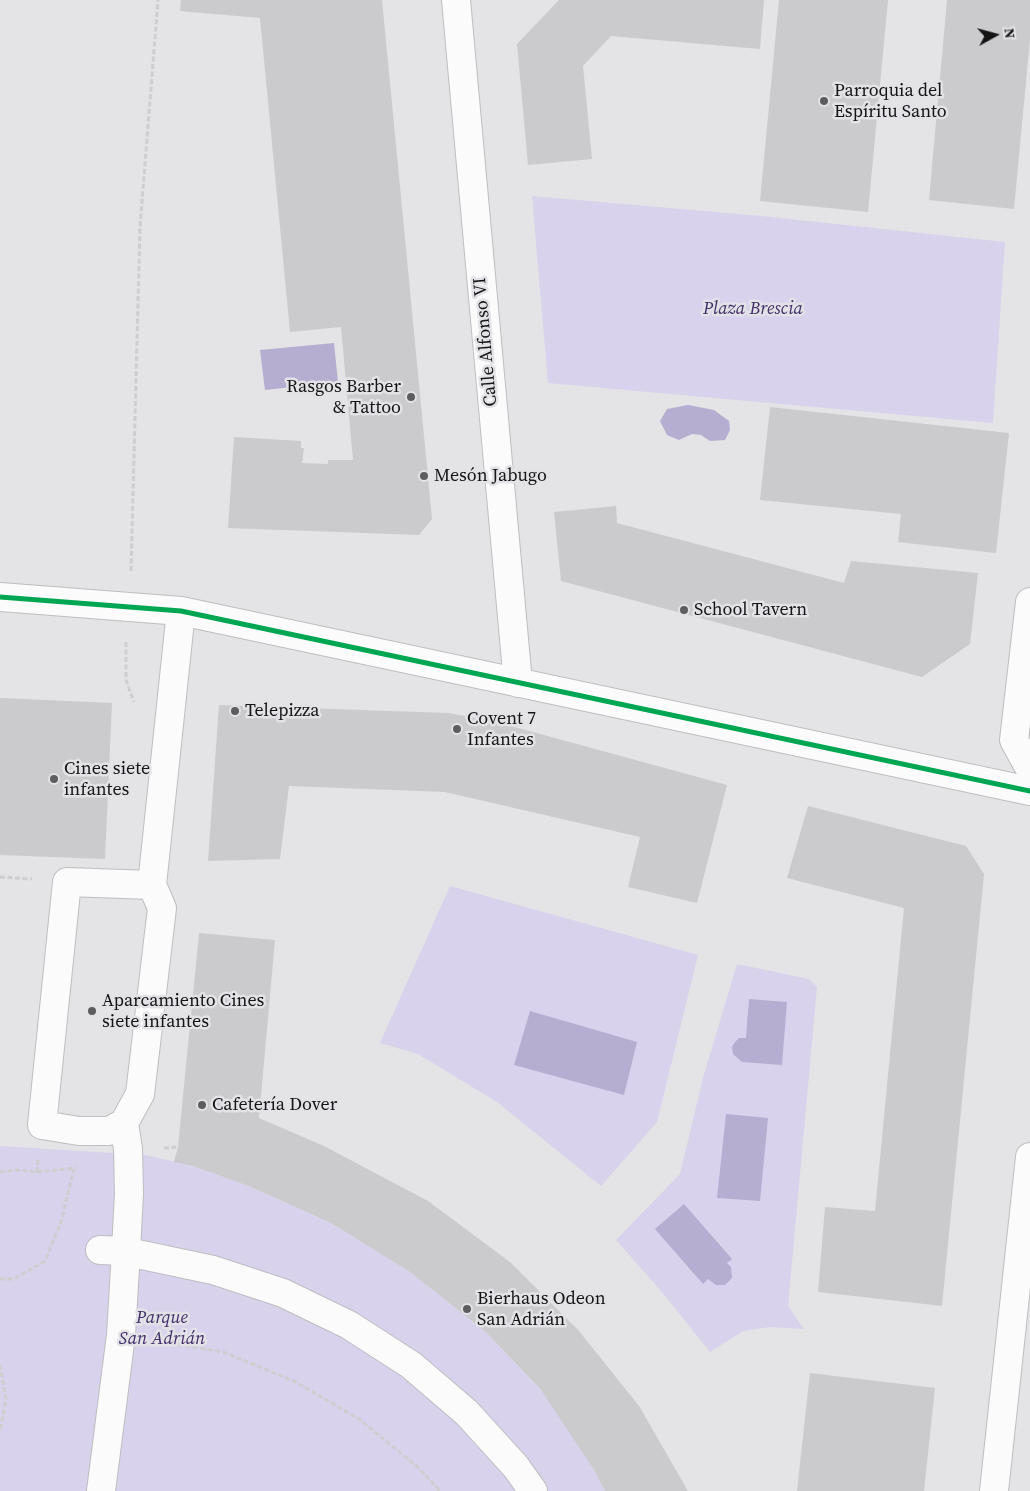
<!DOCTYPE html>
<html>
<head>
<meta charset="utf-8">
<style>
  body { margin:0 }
  #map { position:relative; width:1030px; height:1491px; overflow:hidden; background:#e4e3e6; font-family:"Source Serif 4",serif }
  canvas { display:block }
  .north { position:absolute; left:970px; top:10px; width:50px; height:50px; -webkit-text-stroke:4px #e3e2e7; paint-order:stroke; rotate:83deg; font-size:14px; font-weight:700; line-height:20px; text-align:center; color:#151516 }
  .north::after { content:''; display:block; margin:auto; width:18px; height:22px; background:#151516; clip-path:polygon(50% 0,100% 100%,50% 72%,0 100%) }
</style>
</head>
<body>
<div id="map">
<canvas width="1030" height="1491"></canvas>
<div class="north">N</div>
</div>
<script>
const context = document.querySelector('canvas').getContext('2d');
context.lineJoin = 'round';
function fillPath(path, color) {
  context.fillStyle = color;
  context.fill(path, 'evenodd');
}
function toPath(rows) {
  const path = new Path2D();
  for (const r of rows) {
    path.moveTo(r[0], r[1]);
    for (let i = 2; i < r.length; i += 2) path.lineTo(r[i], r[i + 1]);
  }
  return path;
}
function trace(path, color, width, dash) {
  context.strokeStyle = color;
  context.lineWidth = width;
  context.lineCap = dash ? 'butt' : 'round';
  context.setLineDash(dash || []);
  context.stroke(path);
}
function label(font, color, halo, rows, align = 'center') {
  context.font = font + ' "Source Serif 4",serif';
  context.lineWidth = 5;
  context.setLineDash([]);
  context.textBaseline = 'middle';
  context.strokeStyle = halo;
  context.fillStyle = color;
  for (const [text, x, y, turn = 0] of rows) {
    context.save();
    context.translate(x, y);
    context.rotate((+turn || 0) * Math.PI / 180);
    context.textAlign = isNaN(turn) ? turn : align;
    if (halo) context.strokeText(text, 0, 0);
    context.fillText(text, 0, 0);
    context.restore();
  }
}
fillPath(toPath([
  [532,196,761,216,1005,242,993,423,548,383],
  [450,886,698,955,657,1122,601,1186,497,1102,418,1054,380,1043],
  [737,964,809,979,817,987,788,1306,804,1329,770,1327,743,1331,710,1352,662,1292,616,1240,680,1174,703,1078],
  [0,1146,145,1155,193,1166,251,1187,331,1223,410,1272,486,1332,549,1399,594,1470,605,1491,0,1491]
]), '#d8d2ed');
fillPath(toPath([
  [334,343,338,382,265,390,260,350],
  [688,405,714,410,729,421,730,430,725,440,710,441,701,435,692,434,679,440,667,435,660,421,667,409],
  [749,999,787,1002,782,1065,742,1062,733,1054,732,1047,735,1042,739,1038,746,1038],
  [530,1011,637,1042,624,1095,514,1065],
  [726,1114,768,1118,760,1201,717,1198],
  [684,1204,732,1259,727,1263,731,1267,732,1278,725,1285,716,1285,708,1279,703,1284,655,1229]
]), '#b6aed0');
fillPath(toPath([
  [181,0,382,0,432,519,419,535,228,528,234,437,301,441,301,448,304,448,302,463,328,464,328,460,353,460,341,327,290,332,260,18,180,11],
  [559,0,764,0,760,49,611,36,583,66,592,159,528,165,517,44],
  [779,0,888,0,868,212,760,201],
  [947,0,1030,0,1030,39,1014,209,929,200],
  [770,407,1009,433,996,553,898,542,901,514,760,500],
  [616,506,617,523,844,583,851,561,978,573,970,644,922,677,561,581,554,512],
  [0,698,112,703,105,859,0,855],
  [219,705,448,713,489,720,727,785,697,903,628,887,640,837,445,792,289,786,280,859,208,861],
  [808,806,966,846,984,874,942,1306,818,1292,825,1207,875,1211,904,908,787,878],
  [199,933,275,940,259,1118,324,1146,428,1201,510,1262,579,1331,639,1406,688,1491,605,1491,594,1470,541,1390,486,1332,410,1272,331,1223,251,1187,193,1166,174,1162,178,1147],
  [810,1373,935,1388,924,1491,797,1491]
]), '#cbcacd');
const minor = toPath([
  [456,0,518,683],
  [0,597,181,611,1030,791],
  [1030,602,1014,740,1030,769],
  [152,885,67,882,42,1125,79,1131,109,1131,124,1123,140,1094,162,908,152,885,181,611],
  [100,1250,126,1251,142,1255,213,1270,283,1293,349,1325,411,1365,467,1413,516,1467,533,1491],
  [101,1491,121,1335,126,1251,129,1193,128,1149,124,1123],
  [994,1491,1030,1157]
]);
trace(minor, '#bebdc0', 30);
trace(toPath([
  [131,571,140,227,158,0],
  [126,642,126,680,134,702],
  [0,877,32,879],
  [164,1148,178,1147],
  [0,1172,16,1170,37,1172,76,1168],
  [37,1172,38,1160],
  [0,1279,14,1279,45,1261,61,1222,74,1169],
  [156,1341,223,1352,294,1381,359,1419,419,1468,440,1491],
  [0,1365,6,1399,0,1432]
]), '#cececf', 3, [5, 2.5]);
trace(minor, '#fbfbfb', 28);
trace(toPath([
  [0,597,181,611,1030,791]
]), '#00a651', 5);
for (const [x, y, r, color] of [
  [824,101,5,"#5d5d5f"],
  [411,397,5,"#5d5d5f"],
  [424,476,5,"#5d5d5f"],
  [684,610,5,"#5d5d5f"],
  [235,711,5,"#5d5d5f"],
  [457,729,5,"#5d5d5f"],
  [54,779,5,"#5d5d5f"],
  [92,1011,5,"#5d5d5f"],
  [202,1105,5,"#5d5d5f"],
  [467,1309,5,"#5d5d5f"]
]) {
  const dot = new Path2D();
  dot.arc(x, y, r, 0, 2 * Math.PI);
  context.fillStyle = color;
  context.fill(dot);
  trace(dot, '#e3e2e7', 2);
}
label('18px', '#151516', '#e3e2e7', [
  ["Parroquia del",834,91],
  ["Espíritu Santo",834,112],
  ["Rasgos Barber",401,387,"right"],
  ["& Tattoo",401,408,"right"],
  ["Mesón Jabugo",434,476],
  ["School Tavern",694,610],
  ["Telepizza",245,711],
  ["Covent 7",467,719],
  ["Infantes",467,740],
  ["Cines siete",64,769],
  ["infantes",64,790],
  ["Aparcamiento Cines",102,1001],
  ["siete infantes",102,1022],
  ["Cafetería Dover",212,1105],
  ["Bierhaus Odeon",477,1299],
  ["San Adrián",477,1320]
], 'left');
label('italic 18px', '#432f6a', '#e3e2e7', [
  ["Plaza Brescia",753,309],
  ["Parque",162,1318],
  ["San Adrián",162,1339]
]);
label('18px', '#151516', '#e3e2e7', [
  ["Calle Alfonso VI",486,342,-95]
]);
</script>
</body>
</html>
